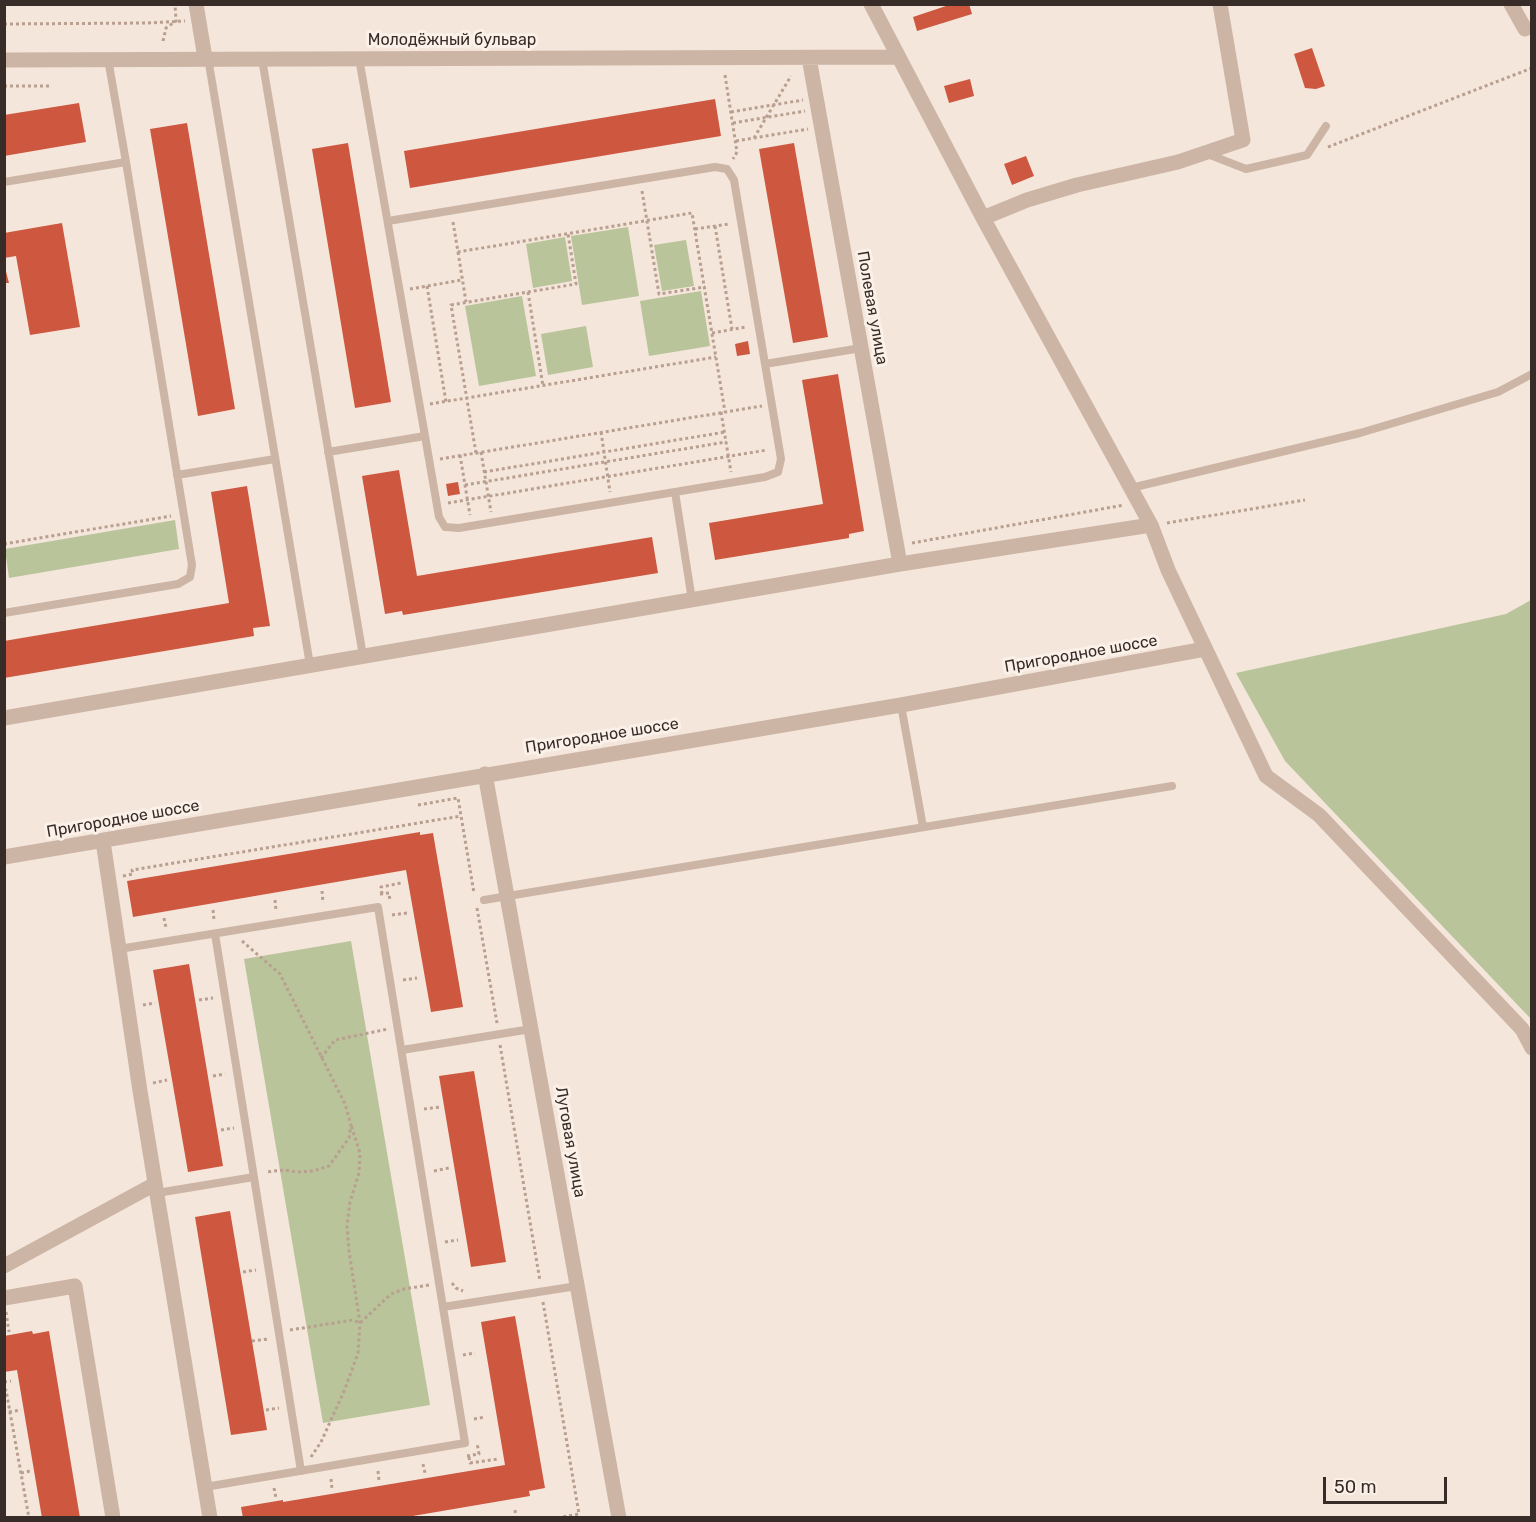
<!DOCTYPE html>
<html>
<head>
<meta charset="utf-8">
<style>
  body { margin:0 }
  #map { position:relative; width:1536px; height:1522px; overflow:hidden; background:#f4e6db; font-family:Rubik,sans-serif }
  canvas { display:block }
  .frame { position:absolute; inset:0; border:6px solid #382c28; pointer-events:none }
  .scale { position:absolute; left:1323px; top:1477px; width:124px; height:27px; box-sizing:border-box; border:3px solid #382c28; border-top:0; padding-left:8px; font-size:18px; line-height:21px; white-space:nowrap; color:#382c28; -webkit-text-stroke:4px #fbf1e8; paint-order:stroke }
</style>
</head>
<body>
<div id="map">
<canvas width="1536" height="1522"></canvas>
<div class="frame"></div>
<div class="scale">50 m</div>
</div>
<script>
const context = document.querySelector('canvas').getContext('2d');
context.lineJoin = 'round';
function fillPath(path, color) {
  context.fillStyle = color;
  context.fill(path, 'evenodd');
}
function toPath(rows) {
  const path = new Path2D();
  for (const r of rows) {
    path.moveTo(r[0], r[1]);
    for (let i = 2; i < r.length; i += 2) path.lineTo(r[i], r[i + 1]);
  }
  return path;
}
function trace(path, color, width, dash) {
  context.strokeStyle = color;
  context.lineWidth = width;
  context.lineCap = dash ? 'butt' : 'round';
  context.setLineDash(dash || []);
  context.stroke(path);
}
function label(font, color, halo, rows, align = 'center') {
  context.font = font + ' Rubik,sans-serif';
  context.lineWidth = 6;
  context.setLineDash([]);
  context.textBaseline = 'middle';
  context.strokeStyle = halo;
  context.fillStyle = color;
  for (const [text, x, y, turn = 0] of rows) {
    context.save();
    context.translate(x, y);
    context.rotate((+turn || 0) * Math.PI / 180);
    context.textAlign = isNaN(turn) ? turn : align;
    if (halo) context.strokeText(text, 0, 0);
    context.fillText(text, 0, 0);
    context.restore();
  }
}
fillPath(toPath([
  [628,227,639,296,582,305,571,236],
  [565,237,572,281,533,288,526,244],
  [686,240,694,286,662,291,654,245],
  [701,291,710,346,649,356,640,301],
  [522,296,536,376,479,386,465,306],
  [586,326,593,367,548,375,541,334],
  [175,520,179,549,9,578,5,549],
  [1531,600,1531,1019,1285,761,1236,673,1506,614],
  [351,941,430,1405,323,1423,244,959]
]), '#b9c49a');
fillPath(toPath([
  [952,4,969,4,972,14,917,31,913,17],
  [1312,48,1325,86,1316,89,1305,88,1294,54],
  [970,79,974,96,949,103,944,86],
  [715,99,721,136,410,188,404,151],
  [79,103,86,142,4,156,4,115],
  [187,123,235,409,198,416,150,129],
  [348,143,391,402,355,408,312,149],
  [794,143,828,337,793,343,759,149],
  [1026,156,1034,176,1012,185,1004,164],
  [62,223,80,327,30,335,16,256,4,258,4,233],
  [4,264,9,283,4,283],
  [748,341,750,354,737,356,735,344],
  [838,374,864,531,849,534,849,538,715,560,709,523,823,504,802,380],
  [399,470,417,576,652,537,658,573,403,615,402,611,385,614,362,476],
  [458,482,460,494,448,496,446,484],
  [247,486,270,626,253,628,254,636,4,678,4,641,229,603,211,492],
  [420,832,420,835,433,833,463,1007,431,1012,406,870,133,917,127,881],
  [189,964,223,1166,188,1172,153,970],
  [474,1071,506,1262,471,1267,439,1076],
  [230,1211,267,1430,231,1435,195,1217],
  [515,1316,545,1488,529,1491,530,1496,401,1518,243,1518,241,1507,283,1500,283,1502,505,1465,481,1322],
  [32,1331,33,1334,49,1331,80,1518,42,1518,17,1370,4,1372,4,1336]
]), '#ce573f');
trace(toPath([
  [4,24,147,23,185,21],
  [163,41,166,28,176,21,175,4],
  [725,75,737,152,733,159],
  [4,86,49,86],
  [731,112,803,100],
  [733,123,805,111],
  [754,138,791,76],
  [736,141,808,129],
  [1328,147,1532,68],
  [642,191,659,294,705,287],
  [453,222,458,252,692,213,725,412],
  [715,226,732,329],
  [695,229,729,224],
  [458,252,466,302],
  [427,286,446,402],
  [410,289,462,280],
  [528,292,543,386],
  [712,333,746,327],
  [430,404,716,357],
  [721,412,731,472],
  [601,432,610,492],
  [481,452,491,512],
  [476,453,451,305,576,284,568,234],
  [460,455,470,515],
  [440,459,762,406],
  [484,472,725,432],
  [465,485,726,442],
  [448,503,767,450],
  [1167,523,1305,500],
  [912,543,1124,505],
  [4,544,171,516],
  [418,805,458,798,474,893],
  [123,876,133,874,132,870,461,816],
  [322,891,323,903],
  [380,894,389,893,390,901],
  [382,894,381,887,401,883],
  [275,900,276,910],
  [477,908,497,1023],
  [213,910,214,920],
  [392,915,407,913],
  [164,918,166,928],
  [242,941,280,974,345,1104,351,1125,349,1138,329,1166,313,1171,297,1172,284,1170,266,1172],
  [403,980,417,978],
  [199,1000,213,998],
  [143,1005,155,1003],
  [500,1045,540,1281],
  [321,1058,335,1040,388,1029],
  [213,1076,225,1074],
  [153,1083,167,1080],
  [424,1109,440,1107],
  [221,1130,234,1128],
  [434,1171,449,1168],
  [445,1242,458,1240],
  [243,1272,256,1270],
  [452,1283,456,1288,463,1291],
  [543,1302,579,1514,556,1518],
  [6,1312,9,1332],
  [290,1330,353,1320,360,1323,391,1294,404,1289,429,1285],
  [252,1341,268,1339],
  [463,1355,475,1353],
  [4,1382,11,1381],
  [4,1391,6,1390,29,1518],
  [266,1410,279,1408],
  [9,1412,21,1410],
  [474,1419,485,1417],
  [467,1456,479,1454,477,1443],
  [311,1457,321,1442,345,1389,358,1353,360,1323,349,1251,347,1226,350,1202,359,1173,360,1153,351,1125],
  [469,1457,470,1463,498,1459],
  [423,1464,425,1473],
  [378,1471,379,1481],
  [21,1473,30,1471],
  [331,1479,332,1489],
  [274,1488,276,1498],
  [515,1510,516,1518]
]), '#b99f90', 3, [3, 3]);
trace(toPath([
  [208,58,310,665],
  [262,59,363,656],
  [1205,153,1246,169,1307,155,1326,126],
  [4,182,126,162,108,59],
  [388,221,715,167,727,169,734,180,765,364],
  [425,436,439,517,445,527,459,528,675,492,692,600],
  [328,452,425,436,359,58],
  [177,475,275,459],
  [1131,488,1360,433,1498,392,1532,374],
  [675,492,765,477,778,472,781,459,765,364,861,348],
  [4,613,178,584,190,577,192,565,126,162],
  [901,705,923,827],
  [484,900,1172,786],
  [215,934,301,1471],
  [119,949,378,907,465,1443,205,1487],
  [402,1050,531,1029],
  [157,1193,254,1177],
  [443,1307,577,1286]
]), '#cdb5a6', 8);
trace(toPath([
  [196,4,205,58],
  [871,4,983,218,1151,525,1168,570,1266,776,1319,815,1522,1029,1532,1048],
  [1511,4,1525,29],
  [809,58,900,564],
  [4,60,899,57],
  [983,218,1027,200,1077,185,1178,162,1243,140,1220,4],
  [4,718,900,564,1151,525],
  [485,774,619,1518],
  [103,841,140,1091,210,1518],
  [4,857,901,705,1205,649],
  [4,1266,155,1184],
  [4,1298,75,1286,113,1518]
]), '#cdb5a6', 15);
label('16px', '#382c28', '#fbf1e8', [
  ["Молодёжный бульвар",452,40],
  ["Полевая улица",872,308,80],
  ["Пригородное шоссе",1081,654,-10],
  ["Пригородное шоссе",602,736,-9],
  ["Пригородное шоссе",123,819,-10],
  ["Луговая улица",570,1142,80]
]);
</script>
</body>
</html>
